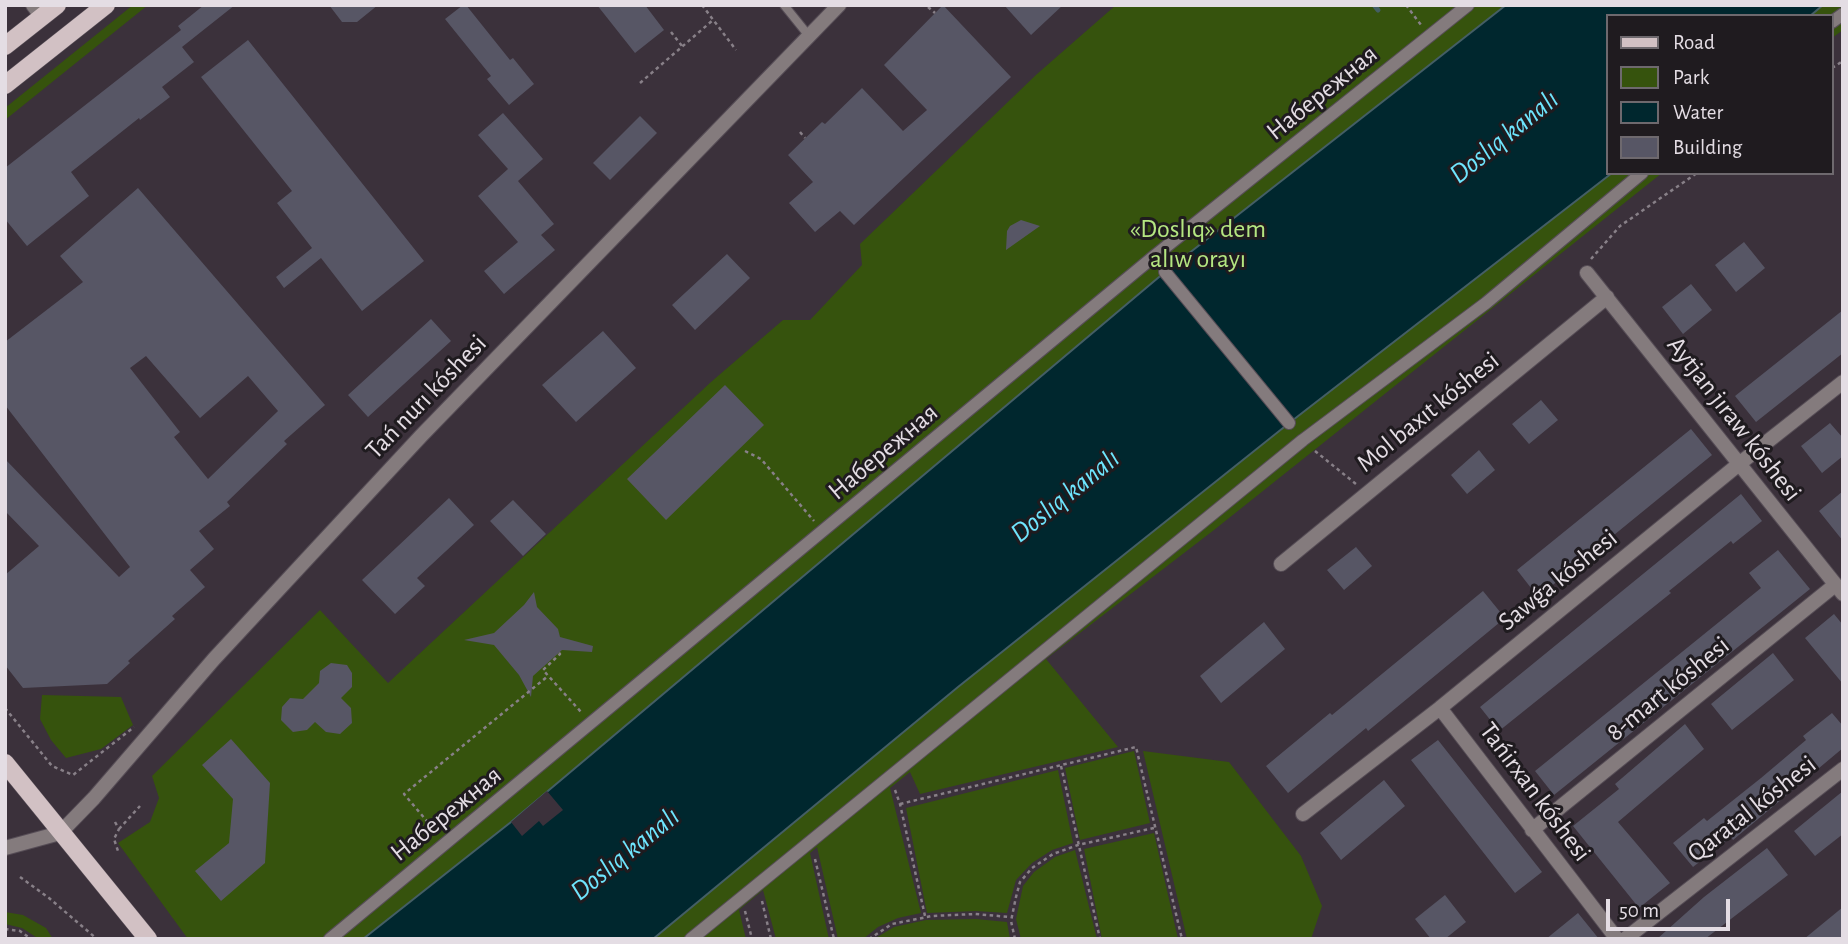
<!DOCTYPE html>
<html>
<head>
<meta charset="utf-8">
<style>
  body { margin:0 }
  #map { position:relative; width:1848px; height:944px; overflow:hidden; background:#3b313b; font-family:"Alegreya Sans",sans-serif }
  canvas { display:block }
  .frame { position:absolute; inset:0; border:7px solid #e4dde4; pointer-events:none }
  .legend { position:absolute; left:1606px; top:14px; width:228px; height:161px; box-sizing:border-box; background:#1f1b1f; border:2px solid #6e696e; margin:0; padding:9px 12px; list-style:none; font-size:21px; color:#e4dde4 }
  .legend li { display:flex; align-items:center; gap:14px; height:35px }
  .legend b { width:35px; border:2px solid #6e696e }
  .scale { position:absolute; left:1606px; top:899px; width:124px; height:32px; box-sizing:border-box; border:4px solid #e4dde4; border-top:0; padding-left:9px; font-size:21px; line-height:24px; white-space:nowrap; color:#e4dde4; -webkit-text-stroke:5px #1f1b1f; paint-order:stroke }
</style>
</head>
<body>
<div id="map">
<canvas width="1848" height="944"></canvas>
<div class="frame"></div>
<ul class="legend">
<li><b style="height:9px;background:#d2c1c4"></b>Road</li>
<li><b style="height:19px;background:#36530d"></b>Park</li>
<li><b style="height:19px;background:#00272e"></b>Water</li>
<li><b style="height:19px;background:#575665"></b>Building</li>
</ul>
<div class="scale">50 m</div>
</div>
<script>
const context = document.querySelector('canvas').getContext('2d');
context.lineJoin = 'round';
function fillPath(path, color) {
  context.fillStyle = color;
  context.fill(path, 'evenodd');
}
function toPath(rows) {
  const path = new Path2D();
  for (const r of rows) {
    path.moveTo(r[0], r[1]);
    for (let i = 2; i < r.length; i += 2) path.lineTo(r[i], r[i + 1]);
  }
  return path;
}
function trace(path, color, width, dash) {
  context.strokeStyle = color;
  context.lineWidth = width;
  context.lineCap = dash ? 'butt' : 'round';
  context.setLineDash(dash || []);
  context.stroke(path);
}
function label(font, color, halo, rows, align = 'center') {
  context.font = font + ' "Alegreya Sans",sans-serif';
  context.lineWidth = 6;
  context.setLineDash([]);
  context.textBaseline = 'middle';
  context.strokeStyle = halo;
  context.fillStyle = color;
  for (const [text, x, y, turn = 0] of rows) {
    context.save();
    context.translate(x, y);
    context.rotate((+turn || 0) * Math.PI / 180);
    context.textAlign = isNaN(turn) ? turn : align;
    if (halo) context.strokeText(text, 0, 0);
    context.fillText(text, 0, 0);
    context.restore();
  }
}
fillPath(toPath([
  [133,5,148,5,5,120,5,108],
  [1116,5,1843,5,1843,30,1832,38,1832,16,1608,16,1608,173,1662,173,1214,530,1046,659,1118,747,920,794,910,772,890,788,921,913,898,918,878,927,863,939,838,939,817,847,810,853,829,939,776,939,763,890,739,910,746,939,188,939,118,843,150,822,159,798,152,776,320,610,388,683,711,382,783,320,810,320,862,265,860,244,1037,74],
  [42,695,121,697,133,725,101,749,66,758,51,740,40,719],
  [1134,751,1150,823,1080,840,1065,768],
  [1143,751,1229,762,1301,856,1322,906,1311,939,1187,939],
  [1058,770,1073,843,1052,850,1032,863,1016,880,1007,913,976,911,927,913,906,808],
  [1154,833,1178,939,1102,939,1084,849],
  [1075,850,1097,939,1021,939,1016,919,1023,886,1034,872,1055,857],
  [5,912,23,915,46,928,53,939,39,939,22,928,5,924],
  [976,919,1007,922,1010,939,874,939,894,927,926,920]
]), '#36530d');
const water = toPath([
  [1506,5,1823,5,1810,16,1608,16,1608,173,1612,173,1293,420,958,687,653,939,363,939,511,822,1165,272,1506,5]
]);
fillPath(water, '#00272e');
trace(water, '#445e65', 2);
fillPath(toPath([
  [547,791,563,810,543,826,539,821,522,836,511,822]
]), '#3b313b');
trace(toPath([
  [1374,5,1378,10]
]), '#445e65', 5);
fillPath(toPath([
  [204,5,235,5,182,47,194,62,162,87,170,97,140,120,139,118,71,172,89,196,27,246,5,219,5,168,181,30,178,26],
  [329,5,378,5,357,22,342,22],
  [463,5,466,5,510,60,513,58,534,84,509,105,487,79,491,76,445,19],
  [597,5,645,5,664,30,635,53],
  [943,5,1011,77,854,225,840,211,815,232,789,203,813,182,788,155,822,122,825,124,862,88,903,131,927,110,884,65],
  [1004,5,1063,5,1031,35],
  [248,40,424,261,362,311,321,258,284,288,276,277,312,248,277,203,292,191,201,77],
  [503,113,543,159,518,181,554,224,541,235,555,250,504,294,484,271,518,242,478,196,508,169,478,135],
  [640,116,657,133,610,180,593,163],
  [138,188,325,405,284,441,287,444,227,502,230,506,199,531,214,549,190,570,205,587,172,616,175,619,128,661,130,663,107,684,23,688,5,665,5,575,39,546,5,511,5,459,119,577,130,567,5,405,5,342,83,282,60,256],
  [146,356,200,418,248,376,278,411,208,479,174,437,180,432,130,368],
  [1021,220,1040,226,1006,250,1007,231,1010,226],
  [1744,242,1765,268,1736,292,1715,265],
  [727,254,750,278,695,330,672,305],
  [1691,284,1712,310,1683,334,1662,307],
  [1843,310,1843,353,1756,422,1735,396],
  [431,319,451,341,368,417,348,395],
  [603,331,636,368,576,422,542,385],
  [725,385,764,425,666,520,627,479],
  [1541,400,1558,420,1529,444,1512,424],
  [1830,423,1843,438,1843,456,1822,473,1801,446],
  [1691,429,1712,455,1538,597,1517,570],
  [1479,450,1495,470,1467,494,1451,475],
  [1843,491,1843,541,1819,511],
  [1741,494,1762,521,1733,544,1731,541,1669,591,1671,593,1499,731,1480,707],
  [449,498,474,525,417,578,425,586,395,614,362,580],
  [513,500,546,534,523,556,490,521],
  [1356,547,1372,566,1344,590,1327,570],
  [1778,550,1810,589,1554,795,1535,771,1761,588,1749,573],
  [1483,591,1505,618,1368,731,1366,728,1288,793,1266,766,1330,713,1332,715],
  [534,592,537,607,558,629,560,637,593,646,592,652,562,650,533,676,531,697,519,675,494,645,464,640,494,633,524,605],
  [1834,614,1843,625,1843,684,1805,638],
  [1264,622,1285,649,1221,703,1200,676],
  [1773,653,1794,680,1732,730,1711,704],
  [331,663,347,665,352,673,352,687,341,698,351,708,352,723,340,734,326,732,315,722,307,730,293,732,281,720,282,707,290,698,303,699,319,683,320,671],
  [1832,713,1843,726,1843,748,1733,840,1731,837,1693,867,1673,843,1704,818,1707,821,1761,778,1806,740,1803,736],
  [1685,724,1704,749,1618,822,1670,883,1639,908,1573,826,1619,789,1615,784],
  [231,739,270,783,265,863,221,901,195,871,229,843,233,799,202,765],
  [1438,740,1542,872,1515,893,1411,760],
  [1384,780,1405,806,1341,860,1320,833],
  [1843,791,1843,834,1815,856,1794,831],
  [1767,848,1788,875,1705,939,1657,939,1704,897],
  [1445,895,1466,922,1445,939,1431,939,1415,919],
  [1843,907,1843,939,1804,939],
  [1578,913,1599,939,1546,939]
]), '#575665');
const service = toPath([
  [784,5,809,36]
]);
const pedestrian = toPath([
  [1832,22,1843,14],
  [1165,272,1289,423],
  [330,939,1152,258,1468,5],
  [691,939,1303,440,1486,303,1642,173]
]);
const minor = toPath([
  [33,5,42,17],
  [1587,273,1843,594],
  [1281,564,1607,297],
  [1440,708,1617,939],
  [1303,814,1440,708,1739,464,1843,382],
  [1532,830,1835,585],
  [60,833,94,798,214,659,421,436,839,5],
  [1625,939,1843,769]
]);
const tertiary = toPath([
  [5,848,60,833]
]);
const primary = toPath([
  [5,46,57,5],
  [5,85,106,5],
  [5,763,148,939]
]);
trace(service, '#564d56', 10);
trace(pedestrian, '#564d56', 14);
trace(minor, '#564d56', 16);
trace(tertiary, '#564d56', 16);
trace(primary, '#564d56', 19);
trace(toPath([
  [702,5,736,50],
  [1406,5,1421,25],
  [928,7,935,13],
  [671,32,682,46],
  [1832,68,1843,61],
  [640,83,713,20],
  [800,132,805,138],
  [1591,259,1620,226,1697,173],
  [745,451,761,459,814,521],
  [1315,451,1356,484],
  [559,653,560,654,543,670,582,713],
  [5,708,52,766,73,775,134,727],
  [1061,766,1100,939],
  [895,790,900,804,925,916],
  [900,804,1136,747,1182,939],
  [115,822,119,829,114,839,118,851],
  [119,829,140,806],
  [437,833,404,794,548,676],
  [815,859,834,939],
  [20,877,49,898,97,939],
  [762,901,771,939],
  [745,911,752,939],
  [5,929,20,931,31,939],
  [869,939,892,924,932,916,975,914,1010,917],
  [1015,939,1011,921,1016,897,1020,882,1032,868,1053,854,1078,845,1154,828]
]), '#888088', 2.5, [3.5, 3.5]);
trace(service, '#847b7d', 8);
trace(pedestrian, '#847b7d', 12);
trace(minor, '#847b7d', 14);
trace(tertiary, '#847b7d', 14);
trace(primary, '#d2c1c4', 18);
label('26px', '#e4dde4', '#1f1b1f', [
  ["Набережная",1322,93,-39],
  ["Tań nurı kóshesi",426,397,-46],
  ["Mol baxıt kóshesi",1428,412,-39],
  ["Aytjan jıraw kóshesi",1734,419,52],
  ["Набережная",883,452,-40],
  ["Sawǵa kóshesi",1558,580,-39],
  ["8-mart kóshesi",1668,689,-39],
  ["Tańirxan kóshesi",1535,792,53],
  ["Qaratal kóshesi",1752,809,-38],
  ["Набережная",446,814,-39]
]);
label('26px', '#b4e681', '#1f1b1f', [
  ["«Doslıq» dem",1198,229],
  ["alıw orayı",1198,259]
]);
label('italic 28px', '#6ee5fd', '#1f1b1f', [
  ["Doslıq kanalı",1504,137,-39],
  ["Doslıq kanalı",1065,496,-39],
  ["Doslıq kanalı",625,854,-39]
]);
</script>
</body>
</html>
